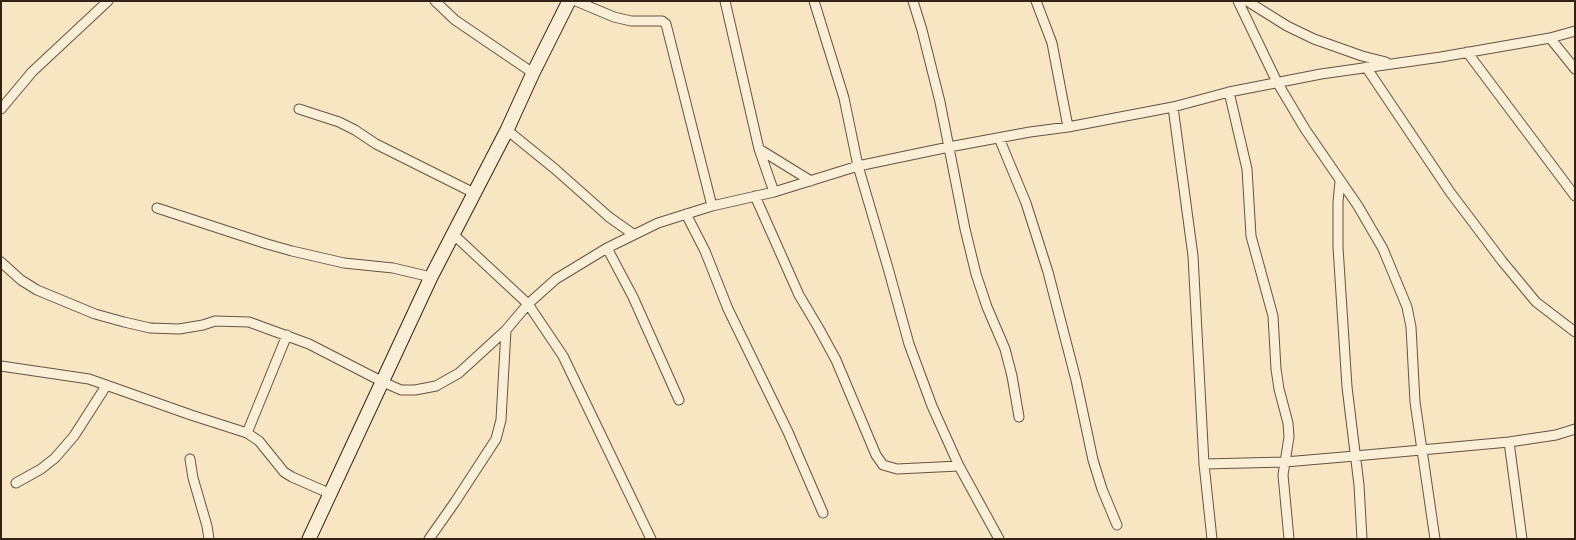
<!DOCTYPE html>
<html>
<head>
<meta charset="utf-8">
<style>
  body { margin:0 }
  #map { position:relative; width:1576px; height:540px; overflow:hidden; background:#f8e5c2; font-family:"IM FELL DW Pica",serif }
  canvas { display:block }
  .frame { position:absolute; inset:0; border:2px solid #352216; pointer-events:none }
</style>
</head>
<body>
<div id="map">
<canvas width="1576" height="540"></canvas>
<div class="frame"></div>
</div>
<script>
const context = document.querySelector('canvas').getContext('2d');
context.lineJoin = 'round';
function toPath(rows) {
  const path = new Path2D();
  for (const r of rows) {
    path.moveTo(r[0], r[1]);
    for (let i = 2; i < r.length; i += 2) path.lineTo(r[i], r[i + 1]);
  }
  return path;
}
function trace(path, color, width, dash) {
  context.strokeStyle = color;
  context.lineWidth = width;
  context.lineCap = dash ? 'butt' : 'round';
  context.setLineDash(dash || []);
  context.stroke(path);
}
const street = toPath([
  [435,1,455,20,533,73],
  [576,1,614,17,631,21,662,21,666,24,712,206],
  [725,1,759,149,774,192],
  [814,1,844,98,858,166,888,268,909,344,932,406,959,466,999,539],
  [913,1,922,30,940,102,965,229,976,274,987,307,1005,349,1012,376,1019,417],
  [1036,1,1052,43,1068,127],
  [1238,1,1277,82,1305,129,1358,206,1383,249,1407,307,1411,327,1415,402,1435,539],
  [1247,1,1287,26,1314,39,1362,56,1386,62],
  [1550,38,1575,69],
  [1467,52,1575,196],
  [1366,67,1450,192,1502,261,1536,302,1575,332],
  [1229,92,1247,169,1251,236,1273,316,1276,369,1279,389,1288,423,1289,437,1283,475,1289,539],
  [1173,107,1193,256,1204,464,1212,539],
  [1,109,32,72,108,1],
  [299,109,339,122,355,130,376,144,474,193],
  [507,130,555,169,609,217,633,234],
  [999,138,1026,203,1048,272,1076,380,1093,460,1102,489,1117,525],
  [759,149,811,181],
  [1340,181,1338,202,1338,247,1347,387,1359,485,1362,539],
  [755,196,799,295,818,327,836,360,876,455,883,465,897,469,959,466],
  [157,208,267,244,292,251,344,263,393,268,431,277],
  [686,214,705,251,728,309,788,432,823,513],
  [453,234,528,304,563,356,651,539],
  [607,248,633,297,679,400],
  [1,262,21,280,37,290,95,314,124,322,150,328,179,329,203,325,215,321,249,322,309,344,383,382,401,390,415,390,436,386,459,373,506,330,528,304,556,279,607,248,658,223,712,206,774,192,858,166,949,147,1030,132,1068,127,1173,107,1229,92,1321,74,1441,57,1550,38,1575,31],
  [1,366,89,379,191,415,247,433,259,441,284,472,292,477,331,494],
  [247,433,287,335],
  [1509,442,1522,539],
  [190,459,193,478,207,526,209,539],
  [1204,464,1285,462,1355,456,1509,442,1556,435,1575,429],
  [16,483,41,469,55,458,74,436,106,386],
  [429,539,455,502,496,439,501,420,506,330]
]);
const secondary = toPath([
  [309,539,431,277,507,130,533,73,569,1]
]);
trace(street, '#665341', 11);
trace(secondary, '#352216', 15);
trace(street, '#faeed7', 9);
trace(secondary, '#faeed7', 13);
</script>
</body>
</html>
